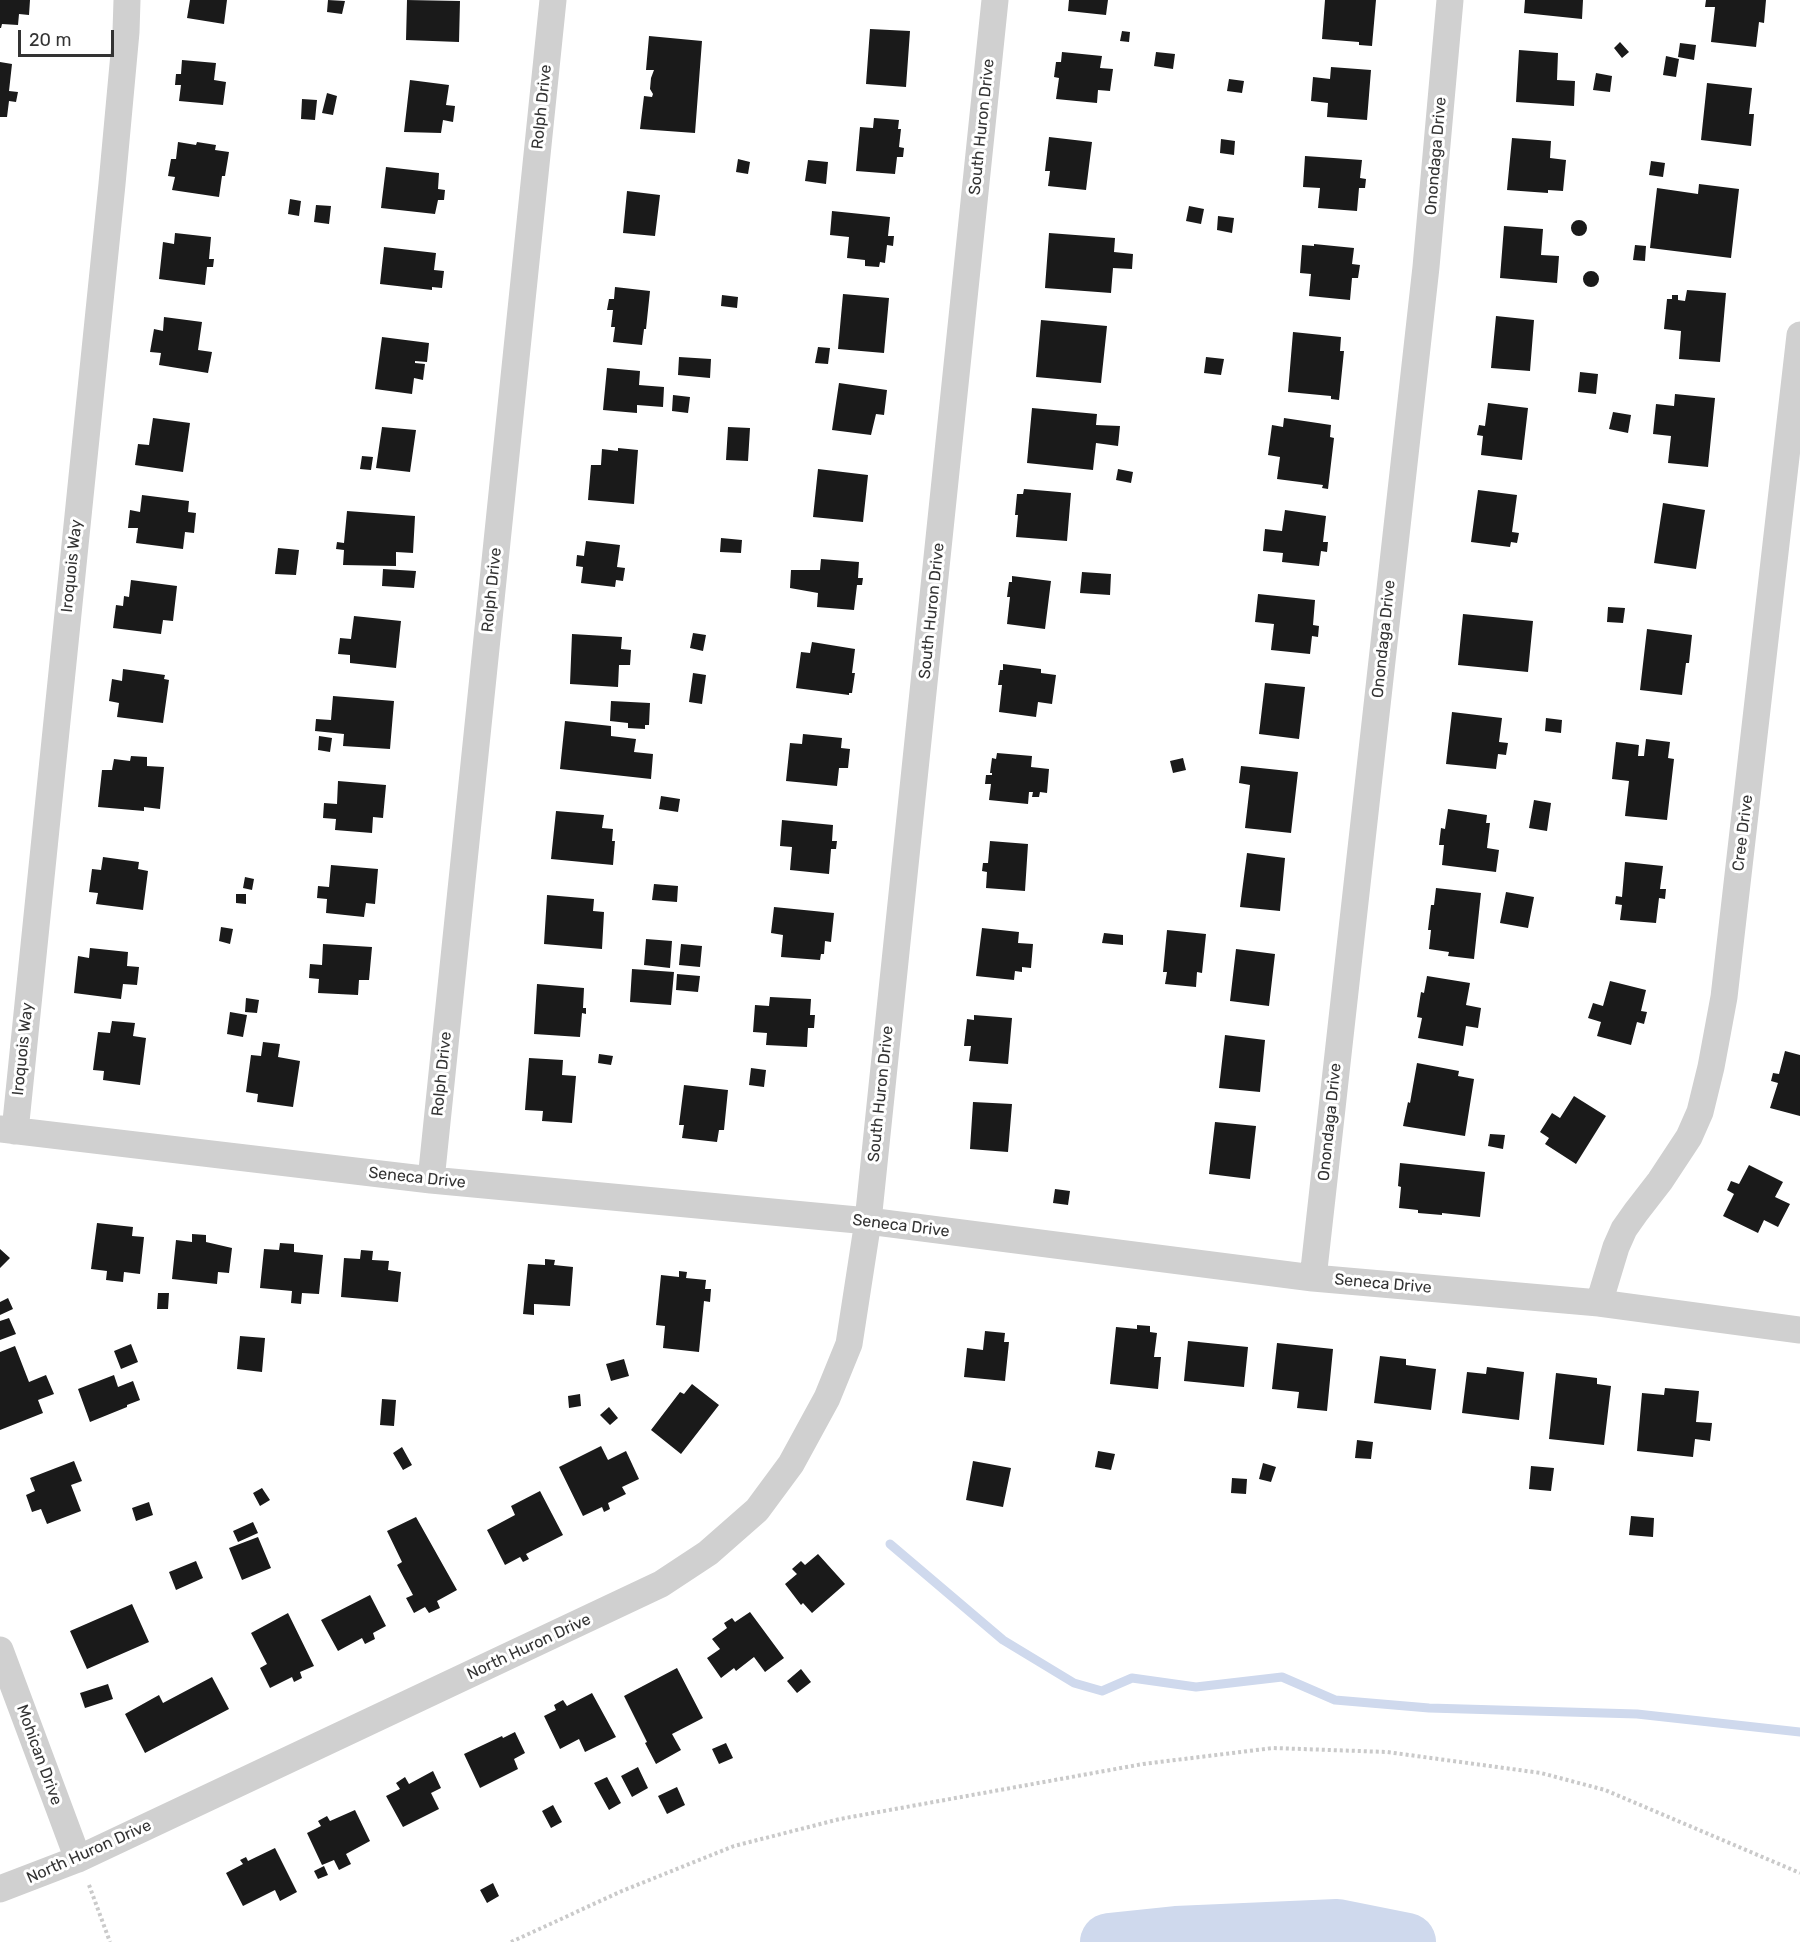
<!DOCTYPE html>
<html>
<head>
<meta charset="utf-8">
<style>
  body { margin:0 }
  #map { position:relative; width:1800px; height:1942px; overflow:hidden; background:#fff; font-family:Rubik,sans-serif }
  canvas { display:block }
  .scale { position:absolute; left:18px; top:30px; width:96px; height:27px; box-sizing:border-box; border:3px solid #333; border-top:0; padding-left:8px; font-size:18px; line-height:21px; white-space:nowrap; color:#333; -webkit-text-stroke:4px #fff; paint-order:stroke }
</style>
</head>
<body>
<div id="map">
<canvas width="1800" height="1942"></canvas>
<div class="scale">20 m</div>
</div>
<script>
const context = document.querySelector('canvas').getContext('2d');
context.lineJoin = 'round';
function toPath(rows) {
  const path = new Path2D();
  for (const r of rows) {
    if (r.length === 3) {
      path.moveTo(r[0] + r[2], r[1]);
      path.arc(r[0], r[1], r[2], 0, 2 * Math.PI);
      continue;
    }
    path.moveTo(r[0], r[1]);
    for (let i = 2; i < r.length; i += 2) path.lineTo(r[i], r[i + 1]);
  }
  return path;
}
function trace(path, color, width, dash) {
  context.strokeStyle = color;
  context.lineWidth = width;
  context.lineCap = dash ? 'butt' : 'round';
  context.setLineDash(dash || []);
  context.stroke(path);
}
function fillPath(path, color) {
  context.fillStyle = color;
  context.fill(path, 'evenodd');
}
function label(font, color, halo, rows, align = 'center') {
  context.font = font + ' Rubik,sans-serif';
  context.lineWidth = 6;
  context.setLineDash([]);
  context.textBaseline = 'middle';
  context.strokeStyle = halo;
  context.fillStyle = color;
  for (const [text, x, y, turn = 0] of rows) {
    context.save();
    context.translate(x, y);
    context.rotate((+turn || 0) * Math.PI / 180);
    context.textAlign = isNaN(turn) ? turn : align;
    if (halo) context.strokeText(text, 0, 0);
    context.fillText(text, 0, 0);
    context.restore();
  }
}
trace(toPath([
  [890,1544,1003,1640,1074,1683,1102,1691,1132,1678,1196,1687,1282,1677,1335,1700,1429,1708,1637,1714,1800,1732]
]), '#cfd9ed', 9);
trace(toPath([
  [1109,1942,1176,1935,1337,1928,1407,1942]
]), '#cfd9ed', 58);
fillPath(toPath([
  [0,0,30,0,29,15,19,14,18,25,2,24,1,28,0,28],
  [190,0,227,0,224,24,187,18],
  [328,0,345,1,342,14,327,12],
  [407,0,460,1,459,42,406,40],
  [1069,0,1108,0,1106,15,1068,11],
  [1325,0,1376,0,1372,46,1359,45,1359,42,1322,39],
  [1525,0,1583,0,1582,19,1524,13],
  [1706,0,1766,0,1764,23,1759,22,1756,47,1711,42,1715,7,1705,7],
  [870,29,910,31,906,87,866,84],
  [1122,31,1130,32,1129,42,1120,41],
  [649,36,702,41,695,133,640,129,644,96,652,97,653,94,650,89,651,78,654,70,646,70],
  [1620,42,1629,52,1622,58,1614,48],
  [1680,43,1696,45,1694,60,1678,57],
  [1519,50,1558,53,1557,80,1575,81,1574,106,1516,102],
  [1062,52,1102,56,1100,68,1113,69,1110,91,1098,90,1097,103,1056,99,1059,78,1054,77,1056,62,1061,62],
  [1156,52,1175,54,1173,69,1154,66],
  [1666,56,1679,59,1676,77,1663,75],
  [182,60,216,63,214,80,226,82,223,105,179,101,181,85,175,85,176,74,181,74],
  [0,62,12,64,9,91,18,92,16,102,9,101,7,117,0,117],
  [1331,67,1371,70,1367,120,1327,117,1328,103,1311,101,1313,77,1330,79],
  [1596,73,1612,76,1610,92,1593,90],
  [1229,79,1244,81,1242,93,1227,91],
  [410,80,449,85,446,105,455,106,453,122,443,120,441,133,404,132],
  [1707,83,1752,88,1749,114,1754,114,1751,146,1701,140],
  [327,93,337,96,333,115,322,113],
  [302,99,317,100,315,120,301,119],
  [874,118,899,120,898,129,901,129,899,147,904,148,903,157,897,157,895,174,856,171,860,127,873,128],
  [1049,137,1092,142,1086,190,1048,186,1050,171,1045,171],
  [1512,138,1551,141,1550,158,1566,160,1563,191,1548,190,1548,193,1507,190],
  [1221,139,1235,141,1234,155,1220,153],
  [178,142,196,145,197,142,216,145,215,150,229,152,225,176,222,176,219,197,172,190,175,177,168,176,171,159,176,159],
  [1305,156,1362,160,1360,178,1366,179,1365,188,1359,188,1357,211,1318,208,1320,188,1303,187],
  [738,159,750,162,748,174,736,172],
  [808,160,828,162,826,184,805,181],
  [1651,161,1665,163,1663,177,1649,175],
  [386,167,439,173,438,189,445,190,444,200,438,200,435,214,381,208],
  [1699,184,1739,189,1731,258,1650,248,1657,188,1698,194],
  [627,191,660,195,655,236,623,233],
  [290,199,301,201,299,216,288,214],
  [316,205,331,206,329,224,314,222],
  [1189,206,1204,209,1201,224,1186,221],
  [832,211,890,217,888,236,894,236,893,246,887,245,885,263,880,262,879,267,865,266,865,260,847,258,849,237,830,235],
  [1218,216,1234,218,1232,233,1217,230],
  [1579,228,8],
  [1504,226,1543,229,1541,255,1559,256,1557,283,1500,278],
  [175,233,211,237,209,259,214,259,213,267,207,267,205,285,159,279,163,242,174,244],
  [1049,233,1115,238,1114,252,1133,254,1132,269,1113,268,1111,293,1045,288],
  [1314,244,1354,248,1352,264,1360,265,1358,278,1352,278,1350,300,1309,296,1311,274,1300,273,1302,245,1314,246],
  [1635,245,1646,246,1645,261,1633,260],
  [384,247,436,253,434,270,444,271,442,288,432,287,432,290,380,284],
  [1591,279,8],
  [615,287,650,291,646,329,644,329,642,345,613,342,615,327,611,327,613,310,607,310,609,299,614,299],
  [1687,290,1726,293,1720,362,1679,359,1681,331,1664,329,1667,299,1672,299,1672,295,1678,295,1678,300,1685,301],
  [843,294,889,298,884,353,838,349],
  [722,295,738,297,737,308,721,306],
  [1496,316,1534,320,1530,371,1491,368],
  [164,317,202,322,198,350,212,352,208,373,159,365,161,353,150,352,154,329,163,331],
  [1041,320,1107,326,1101,383,1036,377],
  [1293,332,1341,337,1340,351,1344,351,1339,400,1331,399,1331,396,1288,392],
  [382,337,429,343,427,362,415,361,415,363,425,364,423,380,414,378,412,394,375,389],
  [818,347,830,348,828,364,815,363],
  [679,357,711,359,710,378,678,375],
  [1206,357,1224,359,1221,375,1204,373],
  [607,368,640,371,639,385,664,387,663,407,637,405,637,413,603,410],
  [1580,372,1598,374,1596,394,1578,392],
  [839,383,887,390,884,415,876,414,871,435,832,430],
  [1675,394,1715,398,1708,467,1668,463,1671,436,1653,434,1656,404,1674,406],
  [673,395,690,397,688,413,672,411],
  [1488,403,1528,408,1522,460,1481,455,1483,436,1477,435,1479,425,1485,426],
  [1032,408,1097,414,1096,425,1120,426,1118,446,1096,443,1093,470,1027,463],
  [1613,412,1631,415,1628,433,1609,429],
  [153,418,190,423,183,472,135,465,138,444,149,445],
  [1284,418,1331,425,1330,437,1334,438,1328,489,1322,488,1323,485,1277,479,1280,457,1268,455,1272,425,1283,427],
  [382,427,416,430,410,472,376,468],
  [728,427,750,428,748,461,726,460],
  [618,448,638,450,634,504,588,500,591,465,601,465,602,449,618,451],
  [362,456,373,457,371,470,360,469],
  [818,469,868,475,863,522,813,517],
  [1118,469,1133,472,1131,483,1116,480],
  [1024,489,1071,493,1067,541,1016,537,1018,515,1015,515,1017,494,1023,494],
  [1478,490,1517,495,1512,532,1519,533,1517,543,1511,542,1510,547,1471,542],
  [142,495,189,501,188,512,196,513,194,533,185,532,183,549,136,543,138,528,128,528,130,510,140,512],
  [1663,503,1705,510,1696,569,1654,563],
  [1285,510,1326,516,1323,542,1328,542,1327,552,1321,551,1319,566,1282,562,1283,553,1263,551,1265,529,1282,531],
  [347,511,415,516,413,553,396,552,396,566,343,565,344,550,336,549,337,542,344,543],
  [721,538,742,540,741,553,720,552],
  [586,541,620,545,617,567,625,568,623,581,616,580,615,587,581,583,583,567,576,566,577,555,584,556],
  [278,548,299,550,296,575,275,574],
  [821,559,859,562,858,578,863,578,862,585,857,585,854,610,817,607,818,593,790,588,791,570,820,570],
  [383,569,416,571,414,588,382,586],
  [1082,572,1111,574,1110,595,1080,593],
  [1012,576,1051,581,1045,629,1007,624,1010,597,1007,597,1009,582,1012,582],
  [131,580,177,586,173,621,163,620,161,634,113,628,116,605,123,606,124,596,129,597],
  [1258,594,1315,600,1313,625,1319,626,1318,637,1312,636,1310,654,1271,650,1274,624,1255,622],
  [1608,607,1625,608,1623,623,1607,622],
  [1463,614,1533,621,1528,672,1458,665],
  [354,616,401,621,396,668,350,663,350,655,338,654,340,638,351,639],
  [1647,629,1692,635,1689,663,1686,663,1682,695,1640,690],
  [693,633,706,635,703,651,690,648],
  [572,634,622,637,621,649,631,650,630,665,619,665,618,687,570,684],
  [812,642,855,649,852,673,855,673,852,693,849,693,849,695,796,688,801,652,810,653],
  [1003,664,1041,669,1041,673,1056,675,1052,704,1038,702,1036,717,999,712,1002,685,998,685,1000,670,1003,670],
  [123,669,165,675,164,679,169,680,163,723,117,717,119,703,109,701,112,679,122,681],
  [693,673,706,675,702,704,689,702],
  [1265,683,1305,687,1299,739,1259,734],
  [333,696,394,701,390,749,343,746,344,734,315,731,316,719,331,720],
  [611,701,650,703,649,725,645,725,645,729,628,728,628,723,610,721],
  [1452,712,1502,718,1499,742,1508,743,1506,755,1498,754,1496,769,1446,764],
  [1546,718,1562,720,1561,733,1545,731],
  [565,721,611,726,611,736,636,739,634,752,653,754,651,779,560,769],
  [803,734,842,738,841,748,850,749,848,768,839,768,837,786,786,781,790,743,802,744],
  [319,736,332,738,330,752,318,750],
  [1646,739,1670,742,1668,758,1674,759,1667,820,1625,816,1629,781,1612,779,1616,742,1639,745,1638,756,1644,756],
  [997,753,1032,756,1031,767,1049,769,1047,793,1040,792,1039,797,1032,797,1033,792,1029,792,1028,804,989,800,991,784,985,784,986,775,992,775,992,773,990,773,992,758,996,759],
  [131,756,147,757,147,766,164,767,160,809,144,807,144,811,98,807,102,770,112,770,114,759,130,761],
  [1183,758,1186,770,1173,773,1170,761],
  [1241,766,1298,772,1291,833,1245,828,1250,785,1239,783],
  [338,781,386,785,383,818,373,817,372,833,335,830,336,819,323,818,324,803,337,804],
  [661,796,680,799,678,812,659,809],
  [1534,800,1551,803,1547,831,1529,828],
  [1448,809,1487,815,1486,823,1490,823,1487,848,1499,850,1496,872,1442,865,1444,845,1439,845,1441,828,1445,829],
  [556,811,604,815,602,828,613,829,612,841,615,841,613,865,551,859],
  [782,820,833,825,832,841,837,841,836,849,831,849,829,874,790,870,792,847,780,846],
  [990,841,1028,844,1025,891,986,888,987,872,982,871,983,863,988,863],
  [1247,853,1285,858,1280,911,1240,907],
  [103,857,139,862,138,869,148,871,143,910,96,904,98,893,89,892,92,869,101,870],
  [1625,862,1663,866,1660,889,1666,889,1665,899,1659,898,1656,923,1620,920,1622,905,1615,904,1616,896,1622,897],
  [331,865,378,869,375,904,366,903,364,917,326,913,327,899,317,898,318,886,329,887],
  [245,877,254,879,252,890,243,888],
  [654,884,678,886,677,902,652,900],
  [1436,888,1481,893,1474,959,1448,956,1449,952,1429,949,1431,930,1428,930,1431,905,1434,905],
  [1506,892,1534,897,1528,928,1500,923],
  [236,894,246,894,246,904,236,903],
  [547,895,594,899,593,911,604,912,602,949,544,944],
  [774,907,834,913,831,942,825,941,824,954,821,954,820,960,781,957,783,935,771,933],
  [221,927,233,929,230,944,219,941],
  [982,928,1019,932,1018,943,1033,944,1031,968,1022,967,1022,972,1015,971,1014,980,976,976],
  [1167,930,1206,934,1202,973,1197,972,1196,987,1165,984,1167,972,1163,972],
  [1104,933,1123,935,1123,945,1102,943],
  [646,939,672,941,670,968,644,965],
  [323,944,372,947,369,980,359,980,358,995,318,993,319,979,309,978,310,964,322,965],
  [681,944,702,946,700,967,679,965],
  [90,948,128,952,127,966,139,967,137,985,123,984,121,999,74,993,78,956,89,958],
  [1236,949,1275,954,1269,1006,1230,1001],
  [632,969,674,972,671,1005,630,1002],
  [677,974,700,976,698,992,676,990],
  [1427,976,1470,983,1466,1005,1481,1008,1478,1028,1466,1026,1463,1046,1418,1038,1422,1018,1417,1017,1421,992,1424,993],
  [1610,981,1646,990,1641,1011,1647,1012,1644,1024,1637,1022,1631,1045,1597,1036,1601,1022,1588,1018,1593,1003,1603,1006],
  [537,984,584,988,583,1008,586,1008,586,1014,582,1013,580,1037,534,1034],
  [770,997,811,999,810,1015,815,1015,814,1028,808,1028,807,1047,766,1045,767,1033,753,1032,755,1005,769,1006],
  [246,998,259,1000,257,1013,245,1012],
  [230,1012,247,1015,243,1037,227,1034],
  [974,1015,1012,1018,1008,1064,969,1061,971,1046,964,1046,967,1019,974,1020],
  [112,1021,135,1023,133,1036,146,1038,140,1085,103,1080,104,1071,93,1070,98,1032,110,1033],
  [1225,1035,1265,1040,1260,1092,1219,1088],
  [263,1042,280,1044,278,1057,300,1061,293,1107,257,1102,258,1094,246,1092,251,1055,261,1056],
  [1785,1051,1800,1055,1800,1116,1770,1108,1778,1083,1771,1081,1773,1073,1779,1074],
  [599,1054,613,1056,611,1065,598,1063],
  [529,1058,563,1060,562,1075,576,1076,572,1123,542,1121,543,1111,525,1110],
  [1417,1063,1459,1071,1458,1076,1474,1079,1465,1136,1403,1126,1408,1102,1410,1103],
  [751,1068,766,1070,764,1087,749,1085],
  [684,1085,728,1090,724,1130,719,1130,717,1142,682,1138,684,1125,679,1125],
  [1574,1096,1606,1116,1576,1164,1545,1144,1549,1138,1540,1132,1552,1113,1560,1118],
  [973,1102,1012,1104,1008,1152,970,1149],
  [1215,1122,1256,1126,1250,1179,1209,1174],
  [1490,1134,1505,1135,1503,1149,1488,1146],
  [1400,1163,1485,1172,1480,1217,1442,1213,1442,1215,1418,1213,1418,1210,1399,1208,1401,1187,1398,1186],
  [1749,1165,1783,1182,1775,1197,1790,1204,1778,1227,1764,1220,1758,1233,1723,1216,1734,1194,1727,1190,1731,1181,1739,1184],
  [1055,1189,1070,1191,1068,1205,1053,1203],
  [97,1223,133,1227,132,1236,144,1237,140,1274,124,1272,123,1282,106,1280,107,1271,91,1269],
  [192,1234,206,1235,206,1242,232,1248,229,1273,218,1272,217,1284,172,1279,176,1240,192,1242],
  [280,1243,294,1244,294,1252,323,1255,319,1294,302,1293,301,1304,291,1303,292,1291,260,1288,264,1249,279,1250],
  [0,1249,10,1258,0,1268],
  [361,1250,373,1251,372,1260,389,1261,388,1270,401,1272,398,1302,341,1297,344,1258,360,1259],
  [545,1259,555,1260,554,1265,573,1267,570,1306,534,1304,534,1315,523,1314,528,1264,545,1265],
  [679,1271,687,1272,686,1278,706,1280,705,1289,711,1289,710,1302,704,1301,699,1352,663,1348,665,1326,656,1325,661,1275,679,1277],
  [158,1293,169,1293,168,1309,157,1309],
  [8,1298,13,1309,0,1315,0,1302],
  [9,1318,16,1334,0,1340,0,1321],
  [1137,1325,1150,1326,1150,1332,1157,1333,1154,1357,1161,1357,1158,1389,1110,1384,1116,1327,1137,1329],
  [985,1331,1005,1333,1004,1342,1009,1342,1005,1381,964,1377,967,1348,983,1350],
  [240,1336,265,1338,262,1372,237,1369],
  [1188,1341,1248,1347,1244,1387,1184,1381],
  [1277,1343,1333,1349,1327,1411,1297,1408,1299,1392,1272,1389],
  [131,1344,138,1362,121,1369,114,1351],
  [15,1346,29,1382,46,1375,54,1394,38,1400,43,1413,0,1430,0,1352],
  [1380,1356,1406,1359,1406,1365,1436,1369,1431,1410,1374,1403],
  [624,1359,629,1376,611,1381,606,1364],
  [1487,1367,1524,1372,1519,1420,1462,1413,1467,1372,1486,1374],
  [1556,1373,1597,1378,1597,1384,1611,1386,1604,1445,1549,1439],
  [114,1375,118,1387,133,1381,140,1400,127,1405,127,1407,90,1422,78,1389],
  [692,1384,719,1405,681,1454,651,1430,680,1392,684,1394],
  [1665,1388,1699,1391,1696,1422,1712,1423,1710,1441,1695,1439,1693,1457,1637,1451,1642,1393,1664,1395],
  [580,1394,581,1406,569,1408,568,1396],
  [382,1399,396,1400,394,1426,380,1425],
  [609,1407,618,1418,610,1425,600,1415],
  [1357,1440,1373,1442,1371,1459,1355,1458],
  [601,1446,608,1460,626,1451,639,1479,622,1487,626,1494,608,1503,610,1509,604,1512,602,1507,583,1516,559,1467],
  [402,1447,412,1465,403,1470,393,1453],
  [1098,1451,1115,1454,1111,1470,1095,1467],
  [74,1461,82,1481,71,1485,81,1511,47,1524,41,1509,32,1512,26,1495,35,1491,30,1478],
  [973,1461,1011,1468,1003,1507,966,1500],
  [1263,1463,1276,1467,1271,1482,1259,1479],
  [1531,1466,1554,1468,1551,1491,1529,1489],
  [1232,1478,1247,1479,1246,1494,1231,1493],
  [262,1488,270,1500,260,1506,253,1493],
  [540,1491,563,1535,526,1554,529,1559,523,1562,520,1557,505,1565,487,1530,515,1515,511,1506],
  [149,1502,153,1515,136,1521,132,1508],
  [1631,1516,1654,1518,1653,1537,1629,1535],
  [416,1517,457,1590,437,1601,440,1608,429,1613,425,1607,414,1613,406,1598,413,1595,397,1565,402,1562,387,1531],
  [253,1522,258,1533,238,1542,233,1531],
  [258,1537,271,1568,242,1580,229,1548],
  [818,1554,845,1584,812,1613,803,1603,801,1605,785,1584,797,1574,792,1569,801,1561,805,1565],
  [196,1561,203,1578,176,1590,169,1572],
  [370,1595,386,1626,373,1633,375,1639,365,1644,362,1638,338,1651,321,1620],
  [132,1604,149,1642,87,1669,70,1631],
  [750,1612,784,1658,765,1672,754,1657,736,1671,734,1668,721,1678,707,1658,720,1649,712,1639,727,1628,724,1623,732,1618,735,1622],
  [288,1613,314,1666,300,1672,302,1678,294,1682,292,1677,270,1688,260,1668,267,1664,251,1633],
  [677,1668,703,1718,672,1734,681,1750,656,1764,645,1743,647,1742,624,1696],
  [801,1669,811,1682,797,1693,787,1681],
  [212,1677,229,1709,145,1753,125,1714,159,1695,163,1703],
  [108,1684,113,1699,85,1708,80,1693],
  [592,1693,616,1737,585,1752,579,1739,560,1749,544,1716,556,1710,554,1705,563,1700,567,1706],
  [515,1732,525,1753,514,1759,518,1769,480,1788,464,1754,502,1736,503,1738],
  [726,1743,733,1758,719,1764,712,1749],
  [638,1767,648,1788,632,1797,621,1776],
  [433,1771,441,1788,431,1793,439,1809,403,1827,386,1796,400,1789,396,1783,405,1777,409,1784],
  [607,1777,621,1803,609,1810,594,1783],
  [677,1787,685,1805,667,1814,658,1796],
  [553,1805,562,1822,551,1828,542,1811],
  [355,1810,370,1841,346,1854,351,1864,339,1870,334,1860,322,1865,307,1833,321,1826,318,1821,327,1816,330,1821],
  [275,1848,297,1892,280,1901,275,1890,243,1906,226,1873,243,1864,240,1860,246,1857,248,1861],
  [324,1866,328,1875,318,1879,314,1871],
  [493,1883,499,1896,487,1903,480,1890]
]), '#1a1a1a');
trace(toPath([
  [89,1885,110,1942],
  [511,1942,622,1891,734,1846,840,1819,1143,1764,1273,1748,1387,1752,1541,1773,1605,1790,1800,1873]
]), '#cacaca', 4, [3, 3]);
trace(toPath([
  [0,1129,431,1180,868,1221,1313,1278,1599,1303,1800,1330],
  [15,1131,112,184,126,32,127,0],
  [431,1180,553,0],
  [1313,1278,1426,267,1450,0],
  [1599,1303,1616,1247,1624,1229,1636,1212,1660,1181,1689,1137,1700,1112,1711,1067,1724,997,1800,335],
  [0,1650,78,1859],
  [0,1889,78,1859,661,1584,708,1553,757,1510,791,1464,827,1398,849,1344,868,1221,995,0]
]), '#d0d0d0', 27);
label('16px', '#333', '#fff', [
  ["Rolph Drive",542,107,-84],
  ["South Huron Drive",982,127,-84],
  ["Onondaga Drive",1436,156,-85],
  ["Iroquois Way",72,566,-84],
  ["Rolph Drive",492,590,-84],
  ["South Huron Drive",932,611,-84],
  ["Onondaga Drive",1384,639,-84],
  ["Cree Drive",1743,833,-83],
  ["Iroquois Way",23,1049,-84],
  ["Rolph Drive",442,1074,-84],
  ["South Huron Drive",881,1094,-84],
  ["Onondaga Drive",1330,1122,-84],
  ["Seneca Drive",417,1178,6],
  ["Seneca Drive",901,1226,7],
  ["Seneca Drive",1383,1284,5],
  ["North Huron Drive",529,1647,-25],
  ["Mohican Drive",39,1755,70],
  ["North Huron Drive",89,1852,-24]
]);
</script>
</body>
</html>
